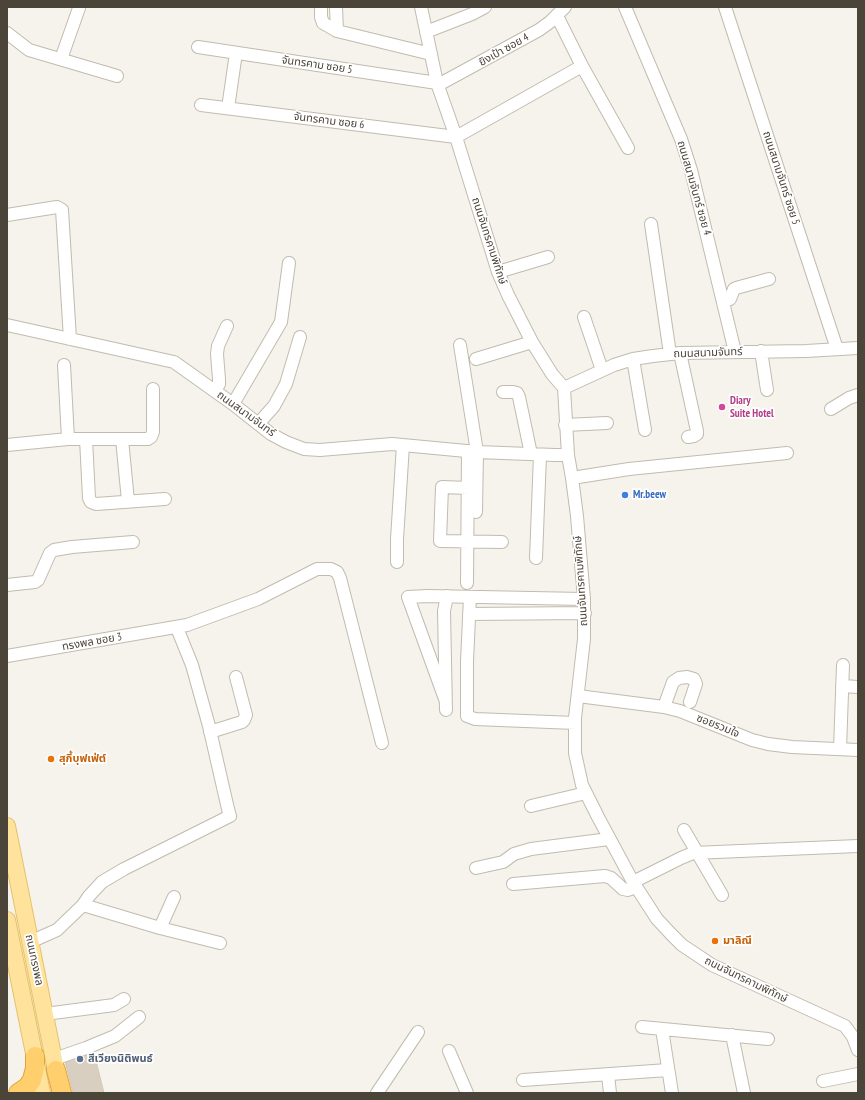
<!DOCTYPE html>
<html>
<head>
<meta charset="utf-8">
<style>
  body { margin:0 }
  #map { position:relative; width:865px; height:1100px; overflow:hidden; background:#f6f3ec; font-family:"PT Sans Narrow",sans-serif }
  canvas { display:block }
  .frame { position:absolute; inset:0; border:8px solid #4b4439; pointer-events:none }
</style>
</head>
<body>
<div id="map">
<canvas width="865" height="1100"></canvas>
<div class="frame"></div>
</div>
<script>
const context = document.querySelector('canvas').getContext('2d');
context.lineJoin = 'round';
function fillPath(path, color) {
  context.fillStyle = color;
  context.fill(path, 'evenodd');
}
function toPath(rows) {
  const path = new Path2D();
  for (const r of rows) {
    path.moveTo(r[0], r[1]);
    for (let i = 2; i < r.length; i += 2) path.lineTo(r[i], r[i + 1]);
  }
  return path;
}
function trace(path, color, width, dash) {
  context.strokeStyle = color;
  context.lineWidth = width;
  context.lineCap = dash ? 'butt' : 'round';
  context.setLineDash(dash || []);
  context.stroke(path);
}
function label(font, color, halo, rows, align = 'center') {
  context.font = font + ' "PT Sans Narrow","Noto Sans Thai",sans-serif';
  context.lineWidth = 3.5;
  context.setLineDash([]);
  context.textBaseline = 'middle';
  context.strokeStyle = halo;
  context.fillStyle = color;
  for (const [text, x, y, turn = 0] of rows) {
    context.save();
    context.translate(x, y);
    context.rotate((+turn || 0) * Math.PI / 180);
    context.textAlign = isNaN(turn) ? turn : align;
    if (halo) context.strokeText(text, 0, 0);
    context.fillText(text, 0, 0);
    context.restore();
  }
}
const building = toPath([
  [93,1049,104,1093,73,1093,64,1057,93,1049]
]);
fillPath(building, '#d8cfc1');
trace(building, '#d3c7b4', 1);
const minor = toPath([
  [321,7,321,17,323,23,337,31,431,54],
  [336,7,337,31],
  [421,7,437,83,456,137,498,272,508,295,532,342,552,374,564,388,568,455,572,478,577,516,584,599,584,639,575,718,575,753,582,785,598,817,633,882,657,919,671,934,682,945,712,965,845,1026,853,1037,858,1050],
  [625,7,681,139,691,170,735,352],
  [725,7,837,349],
  [557,16,582,66,628,148],
  [426,32,472,14,485,7],
  [7,33,29,50,117,76],
  [198,47,437,83],
  [61,59,79,8],
  [438,85,539,30,550,22,565,7],
  [201,105,456,137,582,66],
  [228,108,236,53],
  [7,215,57,207,62,210,70,339],
  [651,224,670,354],
  [498,272,548,257],
  [723,302,730,299,734,289,736,288,769,279],
  [584,317,602,370],
  [7,325,174,362,233,404,271,434,286,442,304,449,320,450,392,444,477,452,555,455,568,455],
  [460,345,477,452,476,512],
  [761,351,767,390],
  [680,353,697,431,697,434,694,436,688,437],
  [476,359,532,342],
  [633,359,645,430],
  [64,365,68,439],
  [564,388,614,365,633,359,653,356,680,353,806,351,858,348],
  [215,391,219,384,219,379,217,354,218,346,227,326],
  [503,392,513,392,517,393,519,397,531,454],
  [233,404,281,322,289,263],
  [831,409,849,398,858,395],
  [258,424,274,406,286,384,300,337],
  [565,425,607,423],
  [86,439,89,498,91,502,96,504,165,499],
  [122,439,128,501],
  [7,445,68,439,148,439,151,437,153,432,153,389],
  [572,478,629,469,787,453],
  [468,488,442,487,440,541,502,542],
  [536,558,540,455],
  [397,562,397,539,403,445],
  [467,583,468,451],
  [7,585,35,582,38,580,50,553,54,550,72,547,133,542],
  [470,597,467,661,467,716,475,719,575,723],
  [469,614,585,613],
  [7,656,187,625,258,599,317,569,331,569,337,572,340,578,382,743],
  [842,686,858,687],
  [578,696,664,707,680,711,752,740,768,744,792,747,858,750],
  [445,699,408,597,428,596,584,599],
  [664,707,673,682,679,678,687,677,694,679,696,684,690,702],
  [446,710,444,611,447,596],
  [210,732,242,722,244,720,246,715,236,677],
  [840,749,843,665],
  [531,806,586,793],
  [684,830,722,895],
  [476,868,503,862,514,854,531,849,609,839],
  [633,882,681,858,693,853,858,846],
  [513,884,605,876,611,878,623,889,628,890,636,887],
  [83,905,160,928,220,943],
  [160,928,174,897],
  [30,942,57,930,83,905,89,896,102,882,124,869,230,816,228,809,209,726,192,665,177,628],
  [45,1014,114,1005,124,999],
  [642,1027,768,1039],
  [662,1029,672,1093],
  [732,1035,744,1093],
  [449,1051,467,1093],
  [54,1059,86,1048,115,1036,139,1017],
  [608,1075,610,1093],
  [523,1080,668,1070],
  [823,1081,858,1074],
  [377,1093,418,1032]
]);
const major = toPath([
  [7,826,56,1070],
  [7,920,42,1093]
]);
const highway = toPath([
  [56,1070,62,1093],
  [18,1093,27,1087,32,1080,35,1068,35,1056]
]);
trace(minor, '#c2bbae', 14);
trace(major, '#e6c16a', 18);
trace(highway, '#e0a43c', 20);
trace(minor, '#fff', 12);
trace(major, '#ffe39c', 16);
trace(highway, '#ffcf6e', 18);
for (const [x, y, r, color] of [
  [722,407,4,"#d1479c"],
  [625,495,4,"#3f7fe0"],
  [51,759,4,"#e8710a"],
  [715,941,4,"#e8710a"],
  [80,1059,4,"#5c6f8a"]
]) {
  const dot = new Path2D();
  dot.arc(x, y, r, 0, 2 * Math.PI);
  context.fillStyle = color;
  context.fill(dot);
  trace(dot, '#fff', 1.5);
}
label('11px', '#4b4439', '#fff', [
  ["ยิงเป้า ซอย 4",504,50,-29],
  ["จันทรคาม ซอย 5",317,65,8],
  ["จันทรคาม ซอย 6",329,121,7],
  ["ถนนสนามจันทร์ ซอย 5",781,178,72],
  ["ถนนสนามจันทร์ ซอย 4",694,188,74],
  ["ถนนจันทรคามพิทักษ์",489,241,72],
  ["ถนนสนามจันทร์",708,353,-2],
  ["ถนนสนามจันทร์",246,414,36],
  ["ถนนจันทรคามพิทักษ์",581,581,-94],
  ["ทรงพล ซอย 3",92,642,-10],
  ["ซอยรวมใจ",718,726,22],
  ["ถนนทรงพล",34,960,78],
  ["ถนนจันทรคามพิทักษ์",746,980,26]
]);
label('bold 11px', '#b23c85', '#fff', [
  ["Diary",730,401],
  ["Suite Hotel",730,414]
], 'left');
label('bold 11px', '#366cbe', '#fff', [
  ["Mr.beew",633,495]
], 'left');
label('bold 11px', '#c56008', '#fff', [
  ["สุกี้บุฟเฟ่ต์",59,759],
  ["มาลิณี",723,941]
], 'left');
label('bold 11px', '#4e5e75', '#fff', [
  ["สีเวียงนิติพนธ์",88,1059]
], 'left');
</script>
</body>
</html>
